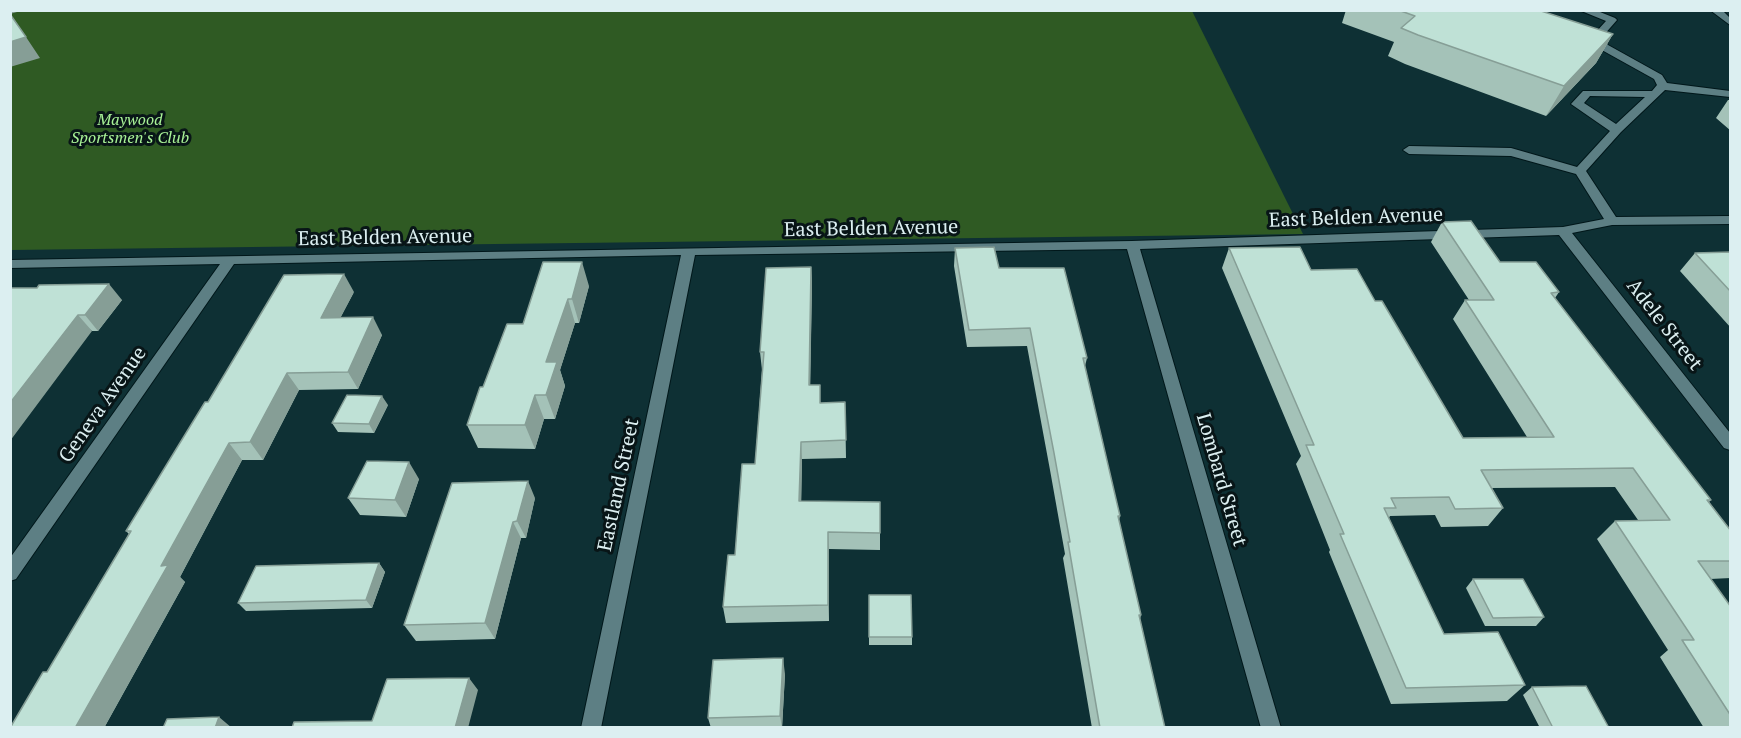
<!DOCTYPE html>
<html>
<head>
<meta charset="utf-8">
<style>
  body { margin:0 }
  #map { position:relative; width:1741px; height:738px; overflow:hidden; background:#0e3034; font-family:"PT Serif",serif }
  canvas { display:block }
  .frame { position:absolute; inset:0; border:12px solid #dceff1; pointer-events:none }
</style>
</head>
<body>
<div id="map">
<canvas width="1741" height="738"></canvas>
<div class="frame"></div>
</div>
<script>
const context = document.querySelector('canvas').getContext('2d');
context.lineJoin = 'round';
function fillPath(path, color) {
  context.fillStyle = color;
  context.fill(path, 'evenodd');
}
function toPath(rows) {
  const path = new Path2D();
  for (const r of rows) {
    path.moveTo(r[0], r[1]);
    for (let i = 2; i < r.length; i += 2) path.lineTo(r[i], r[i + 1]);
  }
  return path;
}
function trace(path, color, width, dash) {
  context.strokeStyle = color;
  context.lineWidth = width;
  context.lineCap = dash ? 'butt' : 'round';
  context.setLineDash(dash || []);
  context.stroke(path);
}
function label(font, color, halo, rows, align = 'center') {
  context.font = font + ' "PT Serif",serif';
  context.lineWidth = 6;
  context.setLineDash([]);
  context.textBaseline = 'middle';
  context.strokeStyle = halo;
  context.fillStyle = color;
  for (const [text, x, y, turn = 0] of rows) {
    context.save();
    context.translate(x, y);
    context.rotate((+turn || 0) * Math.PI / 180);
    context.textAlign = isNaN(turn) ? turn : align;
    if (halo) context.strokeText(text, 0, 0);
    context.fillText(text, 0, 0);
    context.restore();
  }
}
fillPath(toPath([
  [10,11,1192,11,1303,234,11,250]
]), '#2f5a23');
const minor = toPath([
  [1579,10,1595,10,1615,18,1617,20,1603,36,1608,45,1662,75,1667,83,1730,91,1730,97,1665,90,1621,132,1586,171,1616,217,1730,216,1730,224,1612,225,1572,233,1730,433,1730,450,1724,448,1559,235,1140,249,1281,728,1261,728,1127,249,695,255,601,728,581,728,681,255,234,264,16,579,10,581,10,558,220,264,10,268,10,260,1132,241,1563,227,1604,219,1576,174,1511,156,1409,154,1403,150,1409,146,1511,148,1577,167,1610,131,1571,104,1583,91,1652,91,1657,85,1654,79,1600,49,1594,38,1587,34,1592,31,1596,32,1606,21,1579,10],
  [1590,96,1645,97,1616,124,1584,103,1590,96],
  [1710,10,1722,10,1730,18,1730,25,1710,10]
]);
trace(minor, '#00171a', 2);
fillPath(minor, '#5d7f84');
fillPath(toPath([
  [1346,10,1538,10,1613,34,1596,63,1546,116,1405,64,1388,56,1394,42,1342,23],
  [1728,100,1731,100,1731,131,1716,118],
  [1442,222,1500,262,1559,292,1555,298,1711,500,1709,502,1731,531,1731,578,1710,579,1731,607,1731,728,1704,728,1660,657,1668,650,1597,539,1615,521,1638,520,1615,487,1492,488,1503,508,1488,526,1441,527,1435,515,1390,516,1389,518,1444,634,1525,685,1507,701,1391,704,1329,552,1330,550,1296,464,1301,456,1222,268,1229,248,1311,270,1375,301,1463,438,1527,437,1453,319,1465,300,1469,300,1431,242],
  [955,248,999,268,1087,358,1085,366,1120,516,1119,520,1141,615,1140,619,1165,728,1092,728,1063,558,1065,554,1050,470,1027,346,967,347,954,266],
  [1731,252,1731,328,1680,271,1695,253],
  [811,267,812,284,810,385,821,403,845,402,846,458,802,459,801,501,880,502,880,550,829,549,829,621,726,623,723,607,755,464,762,370,760,352],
  [589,286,579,323,575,323,560,370,565,386,555,419,544,419,535,449,478,448,467,425,483,387,523,324],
  [37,288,122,300,98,331,92,331],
  [354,292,340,318,382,335,358,389,299,390,263,460,242,460,180,577,185,582,104,728,10,728,47,672,129,534,126,531],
  [388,405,374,433,338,432,332,423],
  [419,479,406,517,360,515,348,498],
  [535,498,526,538,521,538,495,639,416,641,404,625],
  [379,563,385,572,372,608,246,611,238,603],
  [1473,579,1544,617,1536,626,1485,626,1466,588],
  [869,595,912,637,912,645,869,645],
  [785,674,782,728,711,728,708,718],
  [1532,687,1609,728,1540,728,1523,695]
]), '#a4c2b8');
fillPath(toPath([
  [10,10,24,10,10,14],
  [1613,34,1596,63,1546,116,1564,86],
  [26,37,40,58,10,67,10,42],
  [582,262,589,286,579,323,572,299],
  [811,267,812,284,810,403,809,385],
  [344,274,354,292,331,336,321,318],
  [109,284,122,300,98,331,85,315],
  [568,299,575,323,560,370,565,386,555,419,546,395,546,362],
  [78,315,92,331,10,441,10,403],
  [373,317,382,335,358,389,348,372],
  [287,373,299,390,263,460,250,442],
  [535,395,544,419,535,449,525,425],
  [382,396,388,405,374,433,369,424],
  [801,442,802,459,801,518,799,501],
  [229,443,242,460,180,577,185,582,104,728,75,728,161,566],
  [409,462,419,479,406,517,395,500],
  [528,481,535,498,526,538,517,521],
  [513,522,521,538,495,639,485,623],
  [828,532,829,549,829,621,828,605],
  [379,563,385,572,372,608,366,600],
  [783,658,785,674,782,728,780,716],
  [469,678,478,690,468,728,455,728],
  [219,717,232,728,215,728]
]), '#869e96');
const building = toPath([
  [1398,10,1538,10,1613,34,1564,86,1418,35,1401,28,1415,16,1398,10],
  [10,14,26,37,10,42,10,14],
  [1471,221,1500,262,1536,262,1559,292,1551,293,1711,500,1707,500,1731,531,1731,561,1698,561,1731,607,1731,716,1682,640,1694,640,1615,521,1670,520,1633,468,1481,470,1503,508,1455,509,1449,497,1391,498,1396,508,1384,508,1444,634,1498,632,1525,685,1406,688,1340,534,1344,534,1306,445,1314,445,1229,248,1300,247,1311,270,1357,269,1375,301,1382,301,1463,438,1554,437,1465,300,1494,300,1442,222,1471,221],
  [994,247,999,268,1064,268,1087,358,1083,358,1120,516,1118,516,1141,615,1139,615,1165,728,1100,728,1068,542,1070,542,1054,453,1030,328,969,330,955,248,994,247],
  [1731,252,1731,292,1695,253,1731,252],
  [543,262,582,262,572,299,568,299,546,362,557,362,546,395,535,395,525,425,467,425,480,387,483,387,507,324,523,324,543,262],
  [811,267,809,385,820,385,820,403,845,402,846,440,801,442,799,501,880,502,880,533,828,532,828,605,723,607,728,555,735,555,742,464,755,464,764,352,760,352,766,268,811,267],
  [344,274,321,318,373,317,348,372,287,373,250,442,229,443,161,566,168,565,75,728,10,728,43,672,47,672,131,531,126,531,205,402,208,402,284,275,344,274],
  [109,284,85,315,78,315,10,403,10,288,37,288,39,285,109,284],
  [347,395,382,396,369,424,332,423,347,395],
  [367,461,409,462,395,500,348,498,367,461],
  [528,481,517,521,513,522,485,623,404,625,452,483,528,481],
  [379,563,366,600,238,603,256,566,379,563],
  [1473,579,1523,579,1544,617,1493,618,1473,579],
  [869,595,911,595,912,637,869,637,869,595],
  [783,658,780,716,708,718,713,660,783,658],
  [469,678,455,728,292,728,294,722,372,721,387,679,469,678],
  [1586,686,1609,728,1553,728,1532,687,1586,686],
  [219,717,215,728,163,728,167,719,219,717]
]);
fillPath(building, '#bfe1d6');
trace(building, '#869e96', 1.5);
label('italic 16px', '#a9f397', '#081517', [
  ["Maywood",130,120],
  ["Sportsmen's Club",130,138]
]);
label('20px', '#dceff1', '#081517', [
  ["East Belden Avenue",1356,218,-2],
  ["East Belden Avenue",871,229,-1],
  ["East Belden Avenue",385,238,-1],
  ["Adele Street",1664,325,52],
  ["Geneva Avenue",103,405,-55],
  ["Lombard Street",1221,480,74],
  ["Eastland Street",619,485,-78]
]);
</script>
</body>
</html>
